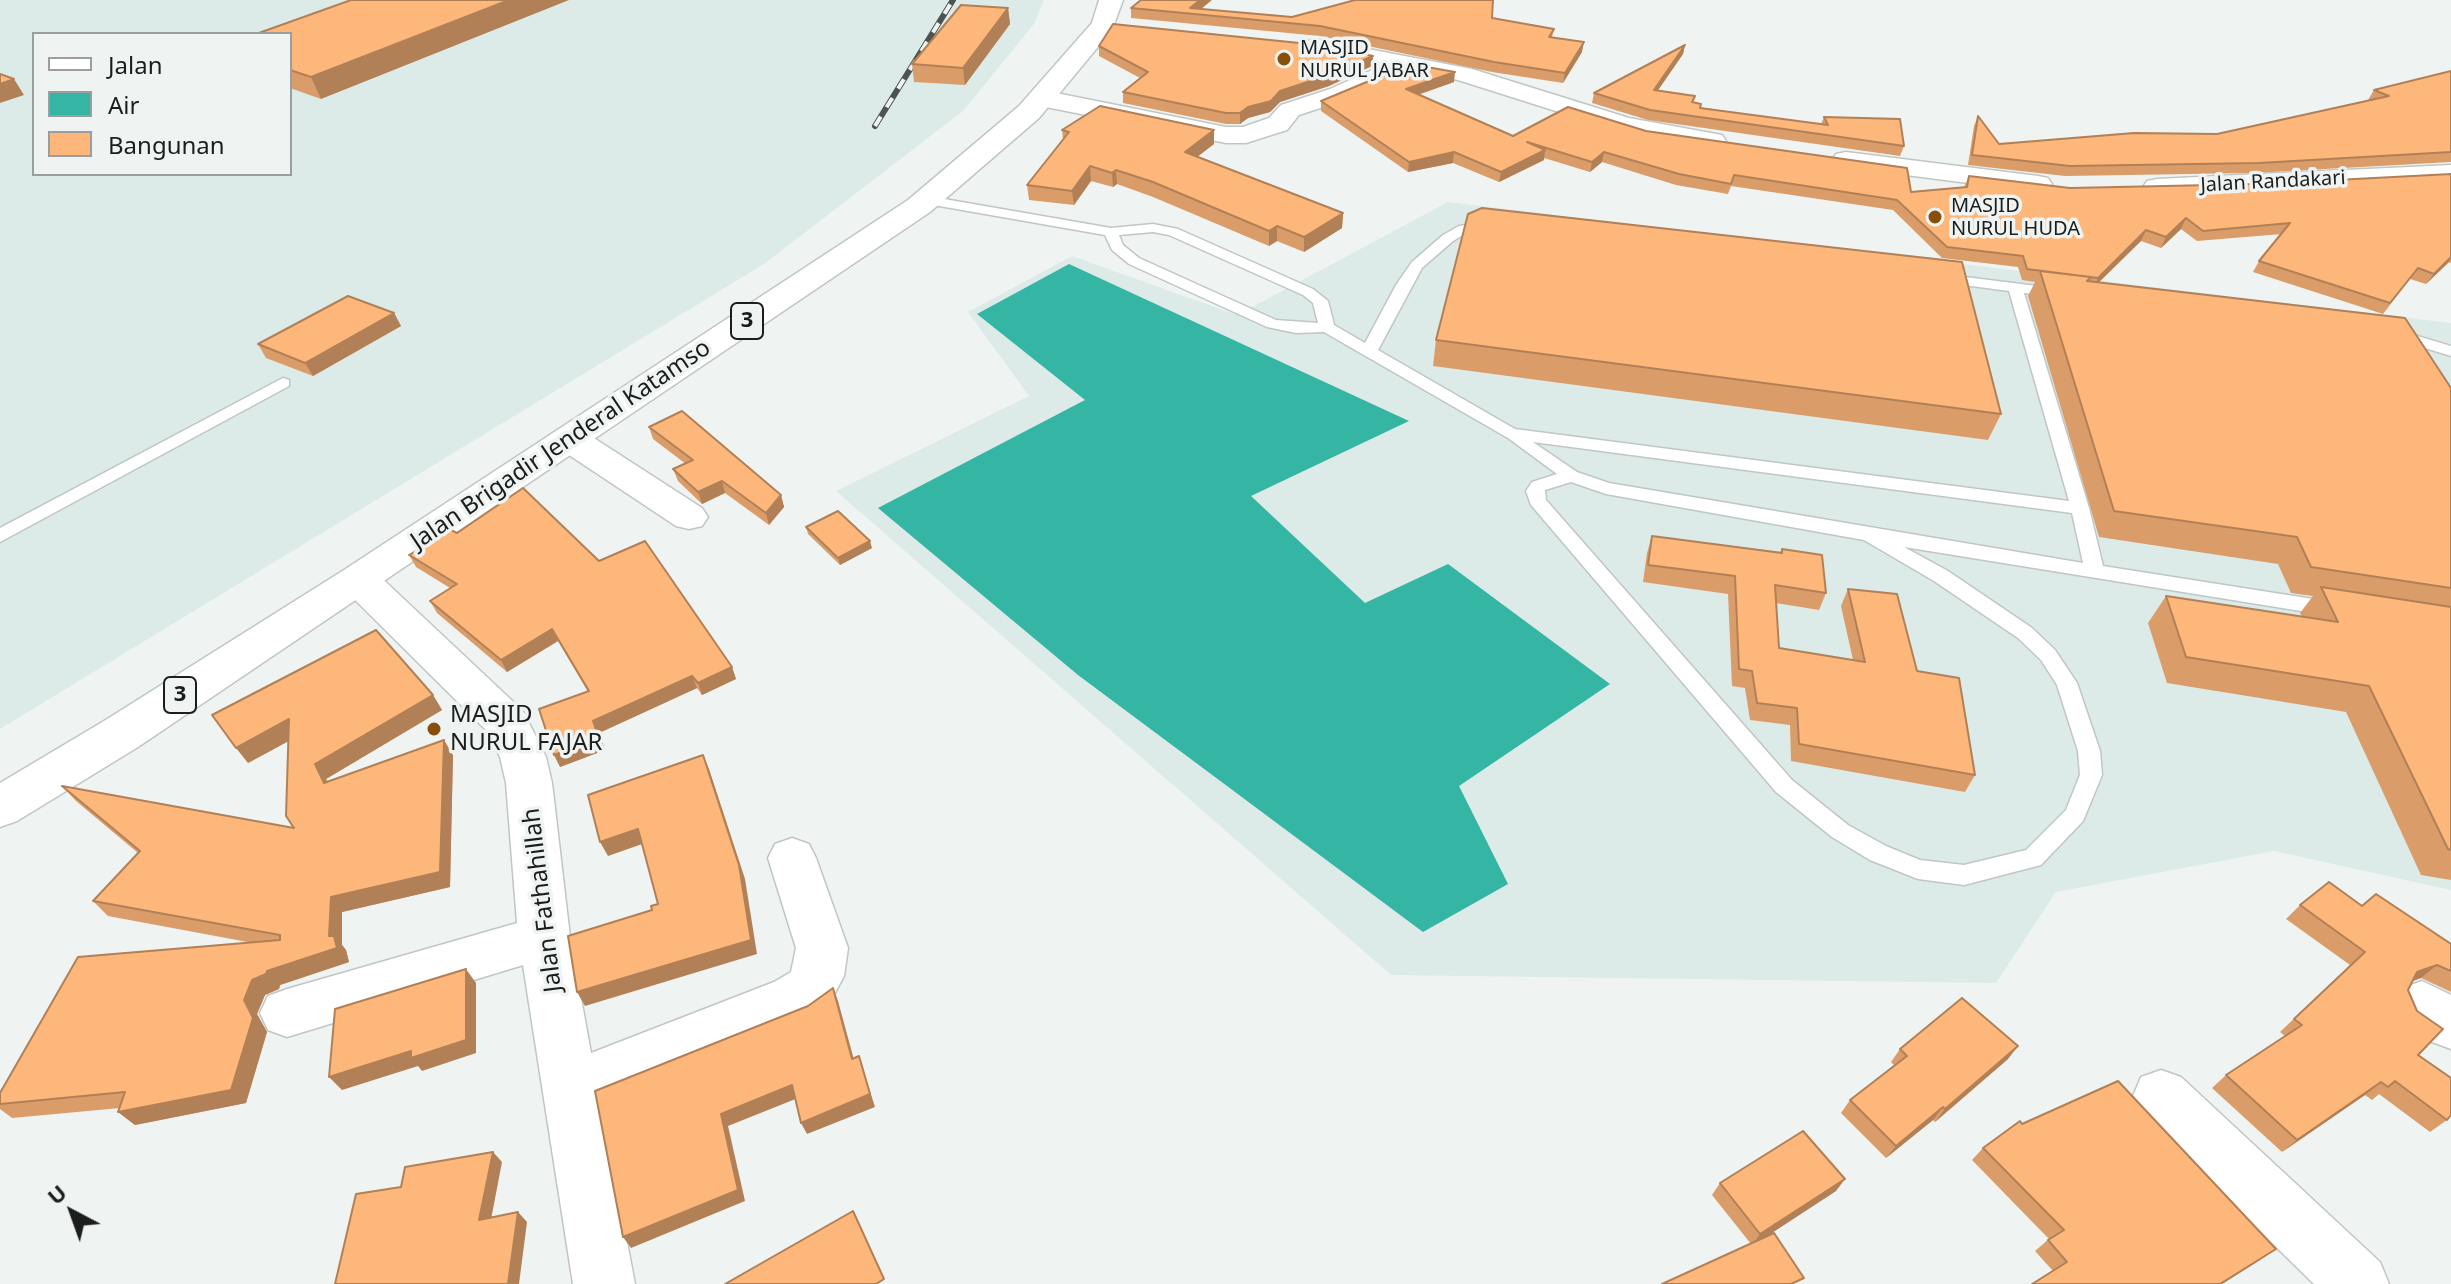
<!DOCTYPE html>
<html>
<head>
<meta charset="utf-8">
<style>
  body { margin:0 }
  #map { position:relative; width:2451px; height:1284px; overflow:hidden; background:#eff4f3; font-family:"Noto Sans",sans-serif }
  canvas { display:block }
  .legend { position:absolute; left:32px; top:32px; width:260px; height:144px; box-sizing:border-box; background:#eff4f3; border:2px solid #9b9e9e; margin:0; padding:10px 14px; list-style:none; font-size:24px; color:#1c1e1e }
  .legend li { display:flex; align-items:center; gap:16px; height:40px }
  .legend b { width:40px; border:2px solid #9b9e9e }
  .north { position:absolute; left:32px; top:1172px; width:80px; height:80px; -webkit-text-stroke:6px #eff4f3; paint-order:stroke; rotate:319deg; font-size:22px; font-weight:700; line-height:32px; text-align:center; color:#1c1e1e }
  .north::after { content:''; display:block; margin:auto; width:28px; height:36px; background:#1c1e1e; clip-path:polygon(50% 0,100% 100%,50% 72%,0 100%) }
</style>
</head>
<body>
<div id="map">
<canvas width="2451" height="1284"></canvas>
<ul class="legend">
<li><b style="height:10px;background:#fff"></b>Jalan</li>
<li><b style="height:22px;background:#35b5a3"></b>Air</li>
<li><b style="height:22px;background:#feb77b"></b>Bangunan</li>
</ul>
<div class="north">U</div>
</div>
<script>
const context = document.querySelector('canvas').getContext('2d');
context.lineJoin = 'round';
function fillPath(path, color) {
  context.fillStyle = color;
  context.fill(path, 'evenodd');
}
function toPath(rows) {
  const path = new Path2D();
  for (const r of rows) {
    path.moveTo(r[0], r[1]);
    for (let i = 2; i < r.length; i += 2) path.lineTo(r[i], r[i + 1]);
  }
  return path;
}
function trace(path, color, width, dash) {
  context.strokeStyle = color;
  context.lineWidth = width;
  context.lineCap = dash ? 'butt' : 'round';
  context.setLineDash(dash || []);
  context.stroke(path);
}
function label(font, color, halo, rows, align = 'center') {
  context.font = font + ' "Noto Sans",sans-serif';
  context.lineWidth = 7;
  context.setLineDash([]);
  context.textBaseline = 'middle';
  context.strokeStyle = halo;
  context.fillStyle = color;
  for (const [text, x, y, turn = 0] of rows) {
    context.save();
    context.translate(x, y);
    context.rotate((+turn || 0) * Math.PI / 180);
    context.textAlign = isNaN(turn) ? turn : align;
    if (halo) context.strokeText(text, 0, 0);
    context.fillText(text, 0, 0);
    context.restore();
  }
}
fillPath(toPath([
  [0,0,1044,0,1034,24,963,111,764,264,0,729],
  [34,34,290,34,290,174,34,174],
  [1448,202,2451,323,2451,890,2274,851,2056,892,1996,983,1391,975,836,491,1029,396,968,312,1072,256,1237,315]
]), '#dcebe8');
fillPath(toPath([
  [1069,264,1409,421,1251,496,1365,603,1448,564,1610,684,1459,786,1508,884,1423,932,1078,675,878,508,1085,400,977,314]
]), '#35b5a3');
const service = toPath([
  [927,196,1111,228,1153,224,1178,229,1313,289,1328,301,1334,325,1365,343,1396,285,1412,262,1443,235,1459,226,1493,221,1493,227,1468,232,1453,241,1422,268,1378,350,1515,429,2069,501,2009,291,1941,282,1934,278,1941,274,2061,289,2063,292,2056,296,2024,293,2089,508,2103,566,2332,602,2342,609,2332,616,1904,547,1948,571,2032,628,2055,650,2077,683,2100,751,2102,775,2083,821,2041,865,1964,885,1918,879,1870,860,1832,837,1776,792,1531,505,1526,491,1532,482,1557,474,1508,438,1324,332,1296,333,1267,327,1129,264,1112,250,1105,235,922,203,922,197,927,196],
  [1153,232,1169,235,1303,295,1313,303,1318,323,1276,320,1139,258,1123,245,1119,235,1153,232],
  [1533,442,2072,513,2083,563,1609,483,1577,472,1533,442],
  [1571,482,1606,494,1864,540,1934,581,2018,638,2041,660,2057,685,2078,751,2080,775,2066,810,2026,850,1964,865,1920,860,1886,846,1848,825,1792,780,1546,500,1545,490,1571,482],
  [2394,329,2451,346,2451,356,2389,337,2389,331,2394,329],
  [283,378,289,380,289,386,0,542,0,528,283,378]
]);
const minor = toPath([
  [1316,39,1472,69,1629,118,1722,135,1726,141,1722,147,1713,149,1625,133,1458,80,1409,71,1348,99,1299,115,1287,130,1246,143,1226,143,1041,106,1032,103,1028,98,1032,93,1041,90,1226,127,1243,127,1269,118,1281,105,1330,89,1381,66,1308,51,1304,46,1308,41,1316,39],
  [1846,152,2038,176,2048,178,2052,184,2048,190,2038,192,1836,166,1832,160,1836,154,1846,152],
  [2451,165,2451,181,2157,195,2147,193,2143,187,2147,181,2157,179,2451,165],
  [570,428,583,431,702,508,708,517,702,526,689,529,676,526,557,447,552,439,557,431,570,428],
  [359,566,373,570,523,711,546,757,552,783,570,937,591,1053,774,982,791,972,796,948,768,858,775,844,792,838,809,844,816,858,848,948,844,976,829,1004,812,1016,600,1101,635,1284,573,1284,523,965,287,1037,268,1030,260,1013,268,996,287,989,517,923,506,783,500,757,489,733,345,590,339,580,345,570,359,566],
  [2422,981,2451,995,2451,1049,2432,1042,2403,1022,2395,1005,2403,988,2422,981],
  [2161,1070,2181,1077,2380,1262,2389,1284,2314,1284,2141,1115,2133,1096,2141,1077,2161,1070]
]);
const trunk = toPath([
  [1099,0,1123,0,1112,30,1039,118,930,212,138,747,17,821,0,827,0,783,104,721,344,570,908,200,1019,106,1092,23,1099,0]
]);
trace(service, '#c0c6c5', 3);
trace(minor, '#c0c6c5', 3);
trace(trunk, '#c0c6c5', 3);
fillPath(service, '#fff');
fillPath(minor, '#fff');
fillPath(trunk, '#fff');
const rail = toPath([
  [875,126,953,0]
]);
trace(rail, '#4f5252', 6);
trace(rail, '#eff4f3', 4, [11]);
fillPath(toPath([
  [351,0,321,99,290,88,290,34],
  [1008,8,1010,24,965,85,914,82,912,64],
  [1131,8,1202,9,1292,17,1492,18,1554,29,1552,37,1582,52,1563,83,1492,72,1320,36,1131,18],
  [1685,45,1683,54,1658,90,1695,96,1693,102,1700,108,1821,124,1824,117,1904,146,1900,156,1648,120,1592,103,1594,93],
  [1099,46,1373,56,1372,66,1329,86,1280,102,1270,112,1248,118,1240,124,1226,124,1123,103,1123,92,1140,78,1099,56],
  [2451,71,2451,162,2253,173,2065,176,1968,165,1974,126,1978,116,1999,144,2217,134,2369,101,2368,100,2374,90],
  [1454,82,1418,95,1513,136,1646,131,1911,192,1964,187,1969,176,2070,188,2259,184,2451,174,2451,263,2449,262,2426,284,2410,279,2383,314,2253,272,2259,261,2282,234,2197,241,2181,229,2161,248,2141,241,2099,282,2451,388,2451,880,2421,875,2346,712,2167,683,2148,623,2166,596,2302,617,2300,613,2313,596,2291,593,2278,564,2099,537,2028,296,2035,282,2022,280,2018,267,1942,258,1893,210,1731,186,1728,194,1676,185,1602,162,1590,172,1544,158,1544,160,1499,182,1453,163,1408,172,1321,111,1321,101],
  [1062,130,1214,144,1197,157,1343,213,1342,228,1304,252,1277,241,1269,246,1153,197,1117,184,1113,187,1091,181,1074,205,1029,200,1027,185,1063,140],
  [394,313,401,326,313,376,266,358,258,344],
  [1436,340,2001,414,1988,440,1433,366],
  [649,427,781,495,784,507,769,525,725,493,702,504,678,481,673,469,686,464,653,439],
  [806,527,872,548,840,565,808,534],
  [457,533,599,561,732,667,736,679,702,695,697,688,599,733,605,750,560,767,588,692,558,641,507,672,437,613,430,601,450,588,416,567,409,555],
  [1652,536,1780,552,1782,549,1826,593,1819,610,1776,603,1779,648,1853,660,1841,606,1848,589,1917,671,1975,775,1965,792,1791,761,1790,725,1750,720,1745,688,1732,686,1728,594,1643,582,1647,553],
  [376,630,433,695,442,710,326,779,328,782,453,755,450,887,342,912,342,945,346,950,349,962,280,985,279,989,265,995,257,1014,267,1032,246,1103,135,1125,118,1112,120,1108,12,1118,0,1109,0,1093,253,943,108,916,93,901,138,853,76,801,62,786,294,828,288,741,248,763],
  [2300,905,2362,906,2451,944,2451,992,2421,978,2412,981,2408,990,2418,1055,2447,1120,2430,1132,2379,1094,2372,1100,2365,1095,2282,1152,2212,1088,2226,1075,2285,1036,2280,1032,2350,965,2286,919],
  [1900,1049,2008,1059,1935,1122,1933,1120,1886,1158,1841,1113,1850,1100,1894,1065,1891,1062],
  [2022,1124,2260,1260,2222,1284,2032,1284,2053,1271,2035,1251,2049,1239,1972,1160,1983,1148],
  [1720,1183,1836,1191,1765,1237,1751,1244,1712,1195]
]), '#da9d6a');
fillPath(toPath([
  [509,0,569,0,321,99,311,77],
  [1200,0,1212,0,1195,14,1190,8],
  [1008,8,1010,24,965,85,963,68],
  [1584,42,1582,52,1563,83,1565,73],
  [1685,45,1683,54,1652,99,1654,90],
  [1373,56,1372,66,1329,86,1280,102,1270,112,1248,118,1240,124,1240,113,1248,107,1280,91],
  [1455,72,1454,82,1405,99,1406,89],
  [14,79,24,95,0,103,0,84],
  [1214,130,1214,144,1185,166,1185,152],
  [1545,150,1544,160,1499,182,1501,172],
  [1454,152,1453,163,1408,172,1409,162],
  [1604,152,1602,162,1590,172,1592,162],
  [1090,166,1091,181,1074,205,1072,191],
  [1116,170,1117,184,1113,187,1112,173],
  [1343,213,1342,228,1304,252,1304,237],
  [2186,218,2181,229,2161,248,2166,237],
  [1277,226,1277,241,1269,246,1269,231],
  [2146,230,2141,241,2092,289,2098,278],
  [2451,257,2449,262,2426,284,2434,274],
  [394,313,401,326,313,376,305,363],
  [722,481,725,493,702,504,698,492],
  [781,495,784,507,769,525,766,513],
  [870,541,872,548,840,565,838,558],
  [552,629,558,641,507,672,501,660],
  [732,667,736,679,702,695,698,683],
  [692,676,697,688,599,733,605,750,560,767,554,755,593,721],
  [433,695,442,710,326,779,335,798,324,783,315,764],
  [289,719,300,735,248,763,236,748],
  [444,740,453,755,450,887,342,912,342,945,346,950,349,962,280,985,279,989,265,995,257,1014,267,1032,246,1103,135,1125,118,1112,244,1000,252,980,329,936,331,897],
  [703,755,709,769,745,879,757,954,585,1006,577,992,751,940],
  [638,829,645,843,608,856,600,842],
  [2437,965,2421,978,2402,985,2417,972],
  [466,969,476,983,476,1053,422,1071,418,1066,342,1090,329,1077],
  [833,988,838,1001,857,1071,852,1059],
  [2018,1046,2008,1059,1935,1122,1945,1109],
  [859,1056,875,1107,807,1134,801,1123],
  [2381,1082,2365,1095,2282,1152,2297,1140],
  [792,1085,798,1098,728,1126,745,1201,631,1248,623,1237,721,1114],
  [1943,1107,1933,1120,1886,1158,1896,1146],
  [493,1152,502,1162,489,1230,479,1220],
  [1845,1179,1836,1191,1752,1246,1760,1234],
  [518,1212,527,1222,519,1284,508,1284],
  [2276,1249,2222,1284,2220,1284]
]), '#b28056');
const building = toPath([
  [351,0,509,0,311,77,290,70,290,34,256,34,351,0],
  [1141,0,1200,0,1190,8,1292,17,1355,0,1493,0,1492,18,1554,29,1549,37,1584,42,1565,73,1494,62,1320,26,1131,8,1141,0],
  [961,5,1008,8,963,68,912,64,961,5],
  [1113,24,1319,45,1373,56,1329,75,1280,91,1271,101,1248,107,1240,113,1226,113,1123,92,1148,72,1099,46,1113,24],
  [1685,45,1654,90,1695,96,1692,102,1701,104,1700,108,1828,125,1824,117,1900,119,1904,146,1650,110,1594,93,1685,45],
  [1410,64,1455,72,1406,89,1513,136,1568,107,1646,131,1907,168,1911,192,1967,187,1969,176,2070,188,2259,184,2451,174,2451,257,2434,274,2418,268,2390,303,2259,261,2290,223,2203,231,2186,218,2166,237,2146,230,2098,278,2027,269,2023,256,1947,247,1897,200,1734,175,1731,184,1679,174,1604,152,1592,162,1527,142,1545,150,1501,172,1454,152,1409,162,1321,101,1410,64],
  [2451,71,2451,152,2259,163,2070,166,1972,155,1978,116,1999,144,2134,133,2217,134,2389,96,2374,90,2451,71],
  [0,74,14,79,0,84,0,74],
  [1100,106,1214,130,1185,152,1343,213,1304,237,1277,226,1269,231,1153,182,1116,170,1112,173,1090,166,1072,191,1027,185,1069,132,1062,130,1100,106],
  [1482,208,1962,262,2001,414,1436,340,1468,214,1482,208],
  [2040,271,2091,277,2087,281,2405,318,2451,388,2451,588,2311,567,2297,537,2114,511,2040,271],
  [348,296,394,313,305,363,258,344,348,296],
  [682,411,781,495,766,513,722,481,698,492,673,469,693,460,649,427,682,411],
  [523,488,599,561,645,541,732,667,698,683,692,676,593,721,599,738,554,755,539,709,589,691,552,629,501,660,430,601,457,584,409,555,451,530,457,533,523,488],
  [838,511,870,541,838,558,806,527,838,511],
  [1652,536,1782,553,1782,549,1822,555,1826,593,1775,585,1779,648,1865,662,1848,589,1897,594,1917,671,1959,678,1975,775,1799,744,1797,708,1757,703,1752,671,1739,669,1735,576,1648,565,1652,536],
  [2321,587,2451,607,2451,850,2448,849,2369,686,2186,657,2166,596,2338,622,2321,587],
  [376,630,433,695,315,764,324,783,444,740,440,872,331,897,329,936,334,936,337,948,267,971,266,974,252,980,244,1000,253,1018,231,1090,118,1112,125,1092,0,1104,0,1093,78,957,280,940,280,935,93,901,140,851,62,786,294,828,286,816,289,719,236,748,212,715,376,630],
  [703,755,739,865,751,940,577,992,568,936,652,910,651,906,658,904,638,829,600,842,588,795,703,755],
  [2329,882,2362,906,2376,894,2451,944,2451,971,2437,965,2417,972,2408,990,2417,1011,2443,1029,2418,1055,2451,1078,2451,1115,2447,1120,2395,1081,2388,1087,2381,1082,2297,1140,2226,1075,2302,1025,2294,1019,2365,952,2300,905,2329,882],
  [466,969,466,1040,411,1058,411,1051,329,1077,335,1009,466,969],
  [833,988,852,1059,859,1056,870,1094,801,1123,792,1085,721,1114,738,1190,623,1237,595,1091,808,1006,833,988],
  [1962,998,2018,1046,1945,1109,1943,1107,1896,1146,1850,1100,1907,1056,1900,1049,1962,998],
  [2118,1081,2276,1249,2220,1284,2032,1284,2067,1262,2048,1240,2064,1230,1983,1148,2020,1121,2022,1124,2118,1081],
  [1803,1131,1845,1179,1760,1234,1720,1183,1803,1131],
  [493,1152,479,1220,518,1212,508,1284,335,1284,356,1194,401,1187,405,1167,493,1152],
  [853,1211,884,1279,876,1284,725,1284,853,1211],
  [1774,1233,1804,1278,1791,1284,1662,1284,1774,1233]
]);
fillPath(building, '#feb77b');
trace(building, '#b28056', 2);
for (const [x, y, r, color] of [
  [1284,59,8,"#8a4e0b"],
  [1935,217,8,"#8a4e0b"],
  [434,729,8,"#8a4e0b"]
]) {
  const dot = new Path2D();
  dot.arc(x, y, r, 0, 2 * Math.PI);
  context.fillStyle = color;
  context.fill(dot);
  trace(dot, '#eff4f3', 3);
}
label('20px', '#1c1e1e', '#eff4f3', [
  ["MASJID",1300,48],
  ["NURUL JABAR",1300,71],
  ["MASJID",1951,206],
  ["NURUL HUDA",1951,229]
], 'left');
label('20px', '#1c1e1e', '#eff4f3', [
  ["Jalan Randakari",2273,182,-3]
]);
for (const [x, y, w] of [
  [747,321,32],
  [180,695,32]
]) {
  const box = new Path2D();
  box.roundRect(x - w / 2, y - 18, w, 36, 6);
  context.fillStyle = '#eff4f3';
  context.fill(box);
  trace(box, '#1c1e1e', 2);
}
label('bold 22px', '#1c1e1e', null, [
  ["3",747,321],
  ["3",180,695]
]);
label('24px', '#1c1e1e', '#eff4f3', [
  ["Jalan Brigadir Jenderal Katamso",561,445,-34],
  ["Jalan Fathahillah",543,900,-97]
]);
label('24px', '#1c1e1e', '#eff4f3', [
  ["MASJID",450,715],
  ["NURUL FAJAR",450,743]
], 'left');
</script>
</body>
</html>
